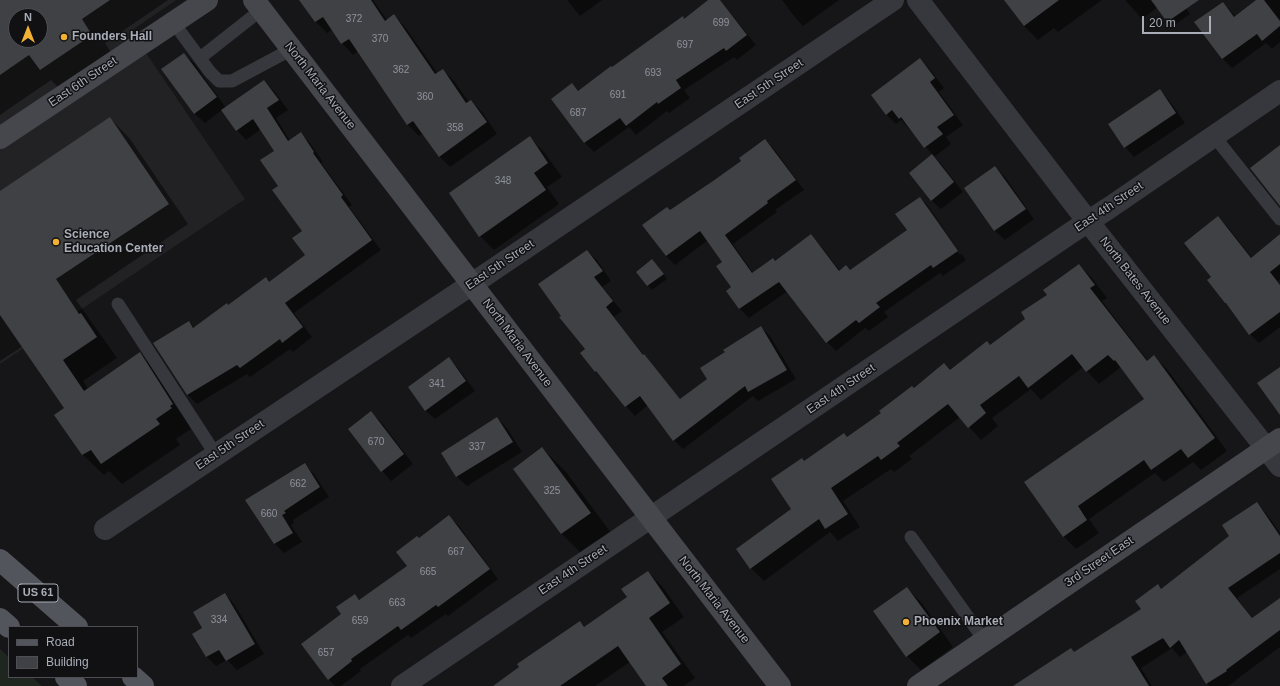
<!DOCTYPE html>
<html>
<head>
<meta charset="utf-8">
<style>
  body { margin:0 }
  #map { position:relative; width:1280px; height:686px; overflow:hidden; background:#161618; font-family:Arial,sans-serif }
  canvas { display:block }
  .legend { position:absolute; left:8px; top:626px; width:130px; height:52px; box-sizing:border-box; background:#111113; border:1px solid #4d4f55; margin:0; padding:5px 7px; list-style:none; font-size:12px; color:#a8adb8 }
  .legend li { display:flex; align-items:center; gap:8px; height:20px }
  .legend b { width:20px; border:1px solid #4d4f55 }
  .north { position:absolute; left:8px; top:8px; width:40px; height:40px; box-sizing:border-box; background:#111113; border:1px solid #4d4f55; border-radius:50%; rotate:0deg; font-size:11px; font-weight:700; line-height:16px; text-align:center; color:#a8adb8 }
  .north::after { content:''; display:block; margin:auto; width:14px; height:18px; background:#f2b134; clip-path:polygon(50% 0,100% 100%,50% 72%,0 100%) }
  .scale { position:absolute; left:1142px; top:16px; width:69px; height:18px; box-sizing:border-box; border:2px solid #a8adb8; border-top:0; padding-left:5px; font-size:12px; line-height:14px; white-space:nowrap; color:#a8adb8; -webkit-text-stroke:3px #111113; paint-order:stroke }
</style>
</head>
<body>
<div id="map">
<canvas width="1280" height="686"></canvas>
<ul class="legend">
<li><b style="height:5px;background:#53555c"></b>Road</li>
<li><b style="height:11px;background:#404145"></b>Building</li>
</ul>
<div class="north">N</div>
<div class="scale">20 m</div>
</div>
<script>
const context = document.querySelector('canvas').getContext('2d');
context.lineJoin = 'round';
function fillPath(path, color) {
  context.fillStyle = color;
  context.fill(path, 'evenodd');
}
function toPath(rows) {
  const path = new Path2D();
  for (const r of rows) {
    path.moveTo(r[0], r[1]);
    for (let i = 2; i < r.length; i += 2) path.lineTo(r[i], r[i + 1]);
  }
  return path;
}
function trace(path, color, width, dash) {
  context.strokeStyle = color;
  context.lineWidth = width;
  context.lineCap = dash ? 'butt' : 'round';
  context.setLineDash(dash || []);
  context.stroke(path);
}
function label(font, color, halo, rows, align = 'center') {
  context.font = font + ' Arial,sans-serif';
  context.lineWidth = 3;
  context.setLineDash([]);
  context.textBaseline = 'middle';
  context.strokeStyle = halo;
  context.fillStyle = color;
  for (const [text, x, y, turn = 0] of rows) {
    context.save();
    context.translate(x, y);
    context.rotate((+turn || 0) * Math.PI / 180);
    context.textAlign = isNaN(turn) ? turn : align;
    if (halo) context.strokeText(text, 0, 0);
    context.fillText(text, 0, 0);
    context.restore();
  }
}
fillPath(toPath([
  [0,0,176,0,131,31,245,199,0,364],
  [16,16,40,16,40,40,16,40]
]), '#222225');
fillPath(toPath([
  [0,649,9,657,9,677,32,677,42,686,0,686]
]), '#1e261f');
fillPath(toPath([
  [0,0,168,0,105,43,115,59,64,93,51,80,0,115],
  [16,16,40,16,40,40,16,40],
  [300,0,373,0,387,20,394,15,405,27,438,74,443,70,454,81,469,102,471,101,482,112,497,134,450,167,439,156,423,133,419,136,408,125,358,51,353,55,342,43,332,29,327,33,316,22],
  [567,0,602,0,580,16],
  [710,0,720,0,756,45,737,60,734,57,684,90,690,98,669,113,667,111,636,135,629,127,594,152,585,143,552,99,572,85,579,91,683,18,685,20],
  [782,0,839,0,803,26,794,16],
  [1005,0,1102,0,1058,32,1054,28,1038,40,1024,26],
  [1125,0,1180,0,1190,14,1173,26,1158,7,1142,19],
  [1258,0,1280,0,1280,42,1272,49,1266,43,1232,68,1223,59,1196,22,1223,3,1236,17],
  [184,54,194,63,226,108,264,81,274,91,288,110,276,118,290,141,301,134,310,143,323,162,321,163,352,205,349,207,381,250,294,313,312,337,293,352,290,349,250,377,247,374,197,404,188,395,154,344,189,322,195,328,228,306,266,278,270,283,307,256,303,231,279,186,275,151,261,129,246,140,237,130,222,110,205,123,195,114,163,70],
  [920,59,929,68,944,88,939,92,963,125,946,137,951,144,934,157,942,165,963,192,941,209,931,200,933,155,901,120,896,124,886,114],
  [1159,90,1169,100,1185,123,1134,157,1125,147],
  [110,118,130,139,188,224,76,300,117,358,83,381,88,389,140,353,160,374,193,424,189,426,191,429,176,439,180,445,122,484,109,471,104,475,83,455,56,415,66,408,23,346,0,361,0,192],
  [530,138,544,152,562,177,547,187,559,204,494,250,480,236],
  [765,140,774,149,804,190,775,210,777,212,733,244,753,273,775,262,811,236,820,245,840,271,850,271,908,231,920,198,929,207,966,260,943,276,940,273,884,312,888,317,869,331,865,328,836,351,827,342,788,291,749,318,740,309,727,291,733,287,723,262,708,240,675,265,666,256,644,226,671,211,742,161],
  [926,207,928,207,962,254,960,255],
  [995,167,1005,177,1034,219,1005,240,995,231,965,188],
  [1218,217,1227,226,1252,258,1280,239,1280,279,1278,281,1280,284,1280,327,1259,343,1250,334,1212,277],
  [587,251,597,260,611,281,602,287,622,311,614,317,645,357,681,400,708,379,726,352,761,327,770,336,796,379,758,401,753,396,683,449,674,440,648,405,635,416,626,406,605,381,596,372,581,353,586,349,562,316],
  [657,265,667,279,652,290,637,272],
  [1079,265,1092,278,1107,298,1102,301,1148,361,1154,357,1167,369,1227,451,1201,470,1193,462,1164,482,1155,473,1089,519,1099,533,1076,549,1063,536,1025,482,1145,399,1121,367,1099,384,1083,367,1041,400,1031,389,992,418,998,426,981,440,960,417,909,456,912,459,894,472,891,469,843,501,860,527,838,541,830,532,764,581,751,568,737,550,792,509,802,459,805,462,848,438,914,389,944,364,951,371,991,346,1027,319,1048,295],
  [449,359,458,368,475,391,435,419,425,410],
  [371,413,381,422,413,464,391,481,382,471],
  [497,418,507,428,522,452,467,486,457,477,442,453],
  [542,448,566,472,614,537,586,558,562,534,514,469],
  [304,464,314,474,329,497,293,520,294,523,291,525,302,542,284,553,275,544,246,500],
  [1256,503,1266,513,1280,533,1280,569,1237,598,1253,619,1280,600,1280,647,1236,680,1236,681,1228,686,1209,686,1187,652,1180,657,1172,648,1141,668,1152,686,1016,686,1075,653,1142,609,1158,585,1162,590,1231,536],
  [449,517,459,526,498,579,448,616,446,614,411,638,408,635,360,669,361,671,341,686,335,686,328,679,342,614,355,595,360,600,408,566,419,539],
  [648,572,662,586,684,617,662,632,695,678,684,686,648,686,630,662,595,686,495,686,580,622,585,627,628,597],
  [907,588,921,602,953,647,921,670,907,656],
  [225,594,234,604,264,654,237,670,227,660,216,666,207,657,193,634,204,628]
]), '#0007');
fillPath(toPath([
  [0,0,110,0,82,19,92,35,40,70,29,55,0,75],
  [16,16,40,16,40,40,16,40],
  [299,0,371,0,385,21,394,14,435,74,443,69,466,103,471,100,487,122,439,157,413,121,407,125,349,39,341,44,323,17,315,22],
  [708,0,720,0,747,35,726,51,724,48,676,80,681,88,658,104,657,102,626,126,620,118,584,143,551,99,572,83,578,91,611,66,612,67,683,16,684,19],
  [1004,0,1059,0,1024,26],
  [1151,0,1199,0,1167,22],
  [1256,0,1264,0,1280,21,1280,26,1262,41,1257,34,1222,59,1194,22,1223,2,1234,17],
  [184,53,217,97,194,114,161,69],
  [920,58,935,78,930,82,954,115,937,127,943,134,924,148,901,117,899,119,892,110,886,115,871,95],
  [264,80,279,100,267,108,288,141,301,132,314,152,313,153,343,195,341,197,372,240,285,303,303,327,282,343,280,339,240,368,237,365,187,395,153,343,189,321,193,328,227,303,228,305,266,277,269,282,305,255,292,238,302,231,272,190,278,186,260,160,274,151,253,119,236,131,221,110],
  [1160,89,1176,113,1124,148,1108,124],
  [110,117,169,204,56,279,79,314,81,313,97,337,63,360,84,391,140,352,173,404,170,406,172,408,156,419,160,424,101,464,91,450,82,455,54,415,64,408,0,315,0,191],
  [530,136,548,163,534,173,546,190,479,237,449,193],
  [765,139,796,180,767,201,768,203,725,235,752,273,773,258,775,261,811,234,839,271,846,265,850,270,907,230,895,214,920,197,958,251,933,268,931,265,876,303,880,307,859,323,856,320,826,343,779,282,739,309,726,291,731,287,716,266,722,262,700,231,666,256,642,225,667,207,670,210,713,181,741,161,739,158],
  [1280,145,1280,206,1250,168],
  [932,154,954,182,931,201,909,173],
  [995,166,1026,209,994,231,964,188],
  [1218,216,1251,258,1280,234,1280,264,1270,272,1280,285,1280,312,1249,335,1226,303,1225,303,1207,280,1211,277,1184,243],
  [587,250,603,271,594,277,613,301,606,307,643,355,644,354,680,399,707,379,700,368,725,352,723,350,761,326,787,370,748,392,745,386,673,441,640,396,625,407,596,371,595,372,580,353,585,349,559,317,561,316,538,284],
  [652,259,664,274,647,286,636,272],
  [1079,264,1095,285,1090,288,1147,361,1154,355,1215,438,1188,458,1181,449,1151,470,1144,460,1078,506,1087,520,1063,537,1024,482,1144,399,1115,360,1114,361,1108,355,1086,372,1072,354,1028,388,1019,376,980,405,986,413,968,428,948,404,897,443,900,446,881,460,878,456,831,488,848,514,825,529,819,519,750,569,736,549,791,509,771,479,802,458,804,461,844,433,847,437,881,413,879,411,912,386,914,388,944,363,950,370,987,341,990,345,1025,319,1021,312,1047,295,1043,290],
  [449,357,466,381,425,411,408,387],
  [1280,367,1280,415,1257,383],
  [371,411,404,454,381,472,348,429],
  [497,417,513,442,456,477,441,453],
  [542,447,591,513,561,534,513,469],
  [305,463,320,487,284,511,286,513,282,515,293,533,274,544,245,500],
  [1257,502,1280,536,1280,553,1228,588,1252,618,1280,598,1280,630,1226,670,1227,671,1206,684,1179,640,1170,648,1163,638,1131,657,1149,686,1013,686,1071,648,1074,652,1141,609,1135,601,1158,584,1161,589,1229,536,1222,525],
  [449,515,490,569,438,607,436,605,401,630,398,626,351,659,352,661,328,680,301,644,341,614,336,607,355,594,359,600,407,566,396,552,417,536,419,538],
  [648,571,670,603,649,618,681,664,662,678,668,686,646,686,618,646,560,686,493,686,519,667,517,664,580,621,584,627,627,597,621,589],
  [907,587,940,632,906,657,873,611],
  [225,593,255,644,226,661,219,650,206,657,192,634,202,628,193,612]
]), '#404145');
trace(toPath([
  [173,22,210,72,219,81,232,81,292,49],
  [200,58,261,10],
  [1214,136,1280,219],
  [118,304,216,455],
  [911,537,985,641]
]), '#37383d', 13);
trace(toPath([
  [918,0,1076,206,1280,466],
  [105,529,472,284,893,0],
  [402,686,1072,232,1109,208,1280,91]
]), '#37383d', 22);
trace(toPath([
  [254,0,780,686],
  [0,138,207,0],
  [918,686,1280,439]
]), '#45474d', 22);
trace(toPath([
  [0,560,77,627],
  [0,619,9,627],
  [66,677,76,686],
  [133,677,143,686]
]), '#53555c', 22);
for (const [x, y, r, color] of [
  [64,37,4,"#f2b134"],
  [56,242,4,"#f2b134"],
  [906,622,4,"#f2b134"]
]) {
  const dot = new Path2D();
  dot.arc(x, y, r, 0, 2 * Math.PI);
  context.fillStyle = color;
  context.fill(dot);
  trace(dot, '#111113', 1.5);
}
label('10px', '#8e929b', null, [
  ["372",354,19],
  ["699",721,23],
  ["370",380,39],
  ["697",685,45],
  ["362",401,70],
  ["693",653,73],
  ["691",618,95],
  ["360",425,97],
  ["687",578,113],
  ["358",455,128],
  ["348",503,181],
  ["341",437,384],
  ["670",376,442],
  ["337",477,447],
  ["662",298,484],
  ["325",552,491],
  ["660",269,514],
  ["667",456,552],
  ["665",428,572],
  ["663",397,603],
  ["334",219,620],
  ["659",360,621],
  ["657",326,653]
]);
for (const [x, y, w] of [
  [38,593,40]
]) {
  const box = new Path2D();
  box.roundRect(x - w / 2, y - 9, w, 18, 3);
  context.fillStyle = '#111113';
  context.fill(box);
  trace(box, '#a8adb8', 1);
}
label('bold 11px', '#a8adb8', null, [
  ["US 61",38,593]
]);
label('bold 12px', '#a8adb8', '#111113', [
  ["Founders Hall",72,37],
  ["Science",64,235],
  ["Education Center",64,249],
  ["Phoenix Market",914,622]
], 'left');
label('12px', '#a8adb8', '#111113', [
  ["East 6th Street",83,82,-34],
  ["East 5th Street",769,84,-34],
  ["North Maria Avenue",320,86,52],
  ["East 4th Street",1109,207,-34],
  ["East 5th Street",500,265,-34],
  ["North Bates Avenue",1135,281,52],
  ["North Maria Avenue",517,343,53],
  ["East 4th Street",841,389,-34],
  ["East 5th Street",230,445,-34],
  ["3rd Street East",1099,562,-34],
  ["East 4th Street",573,570,-34],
  ["North Maria Avenue",714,600,52]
]);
</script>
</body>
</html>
